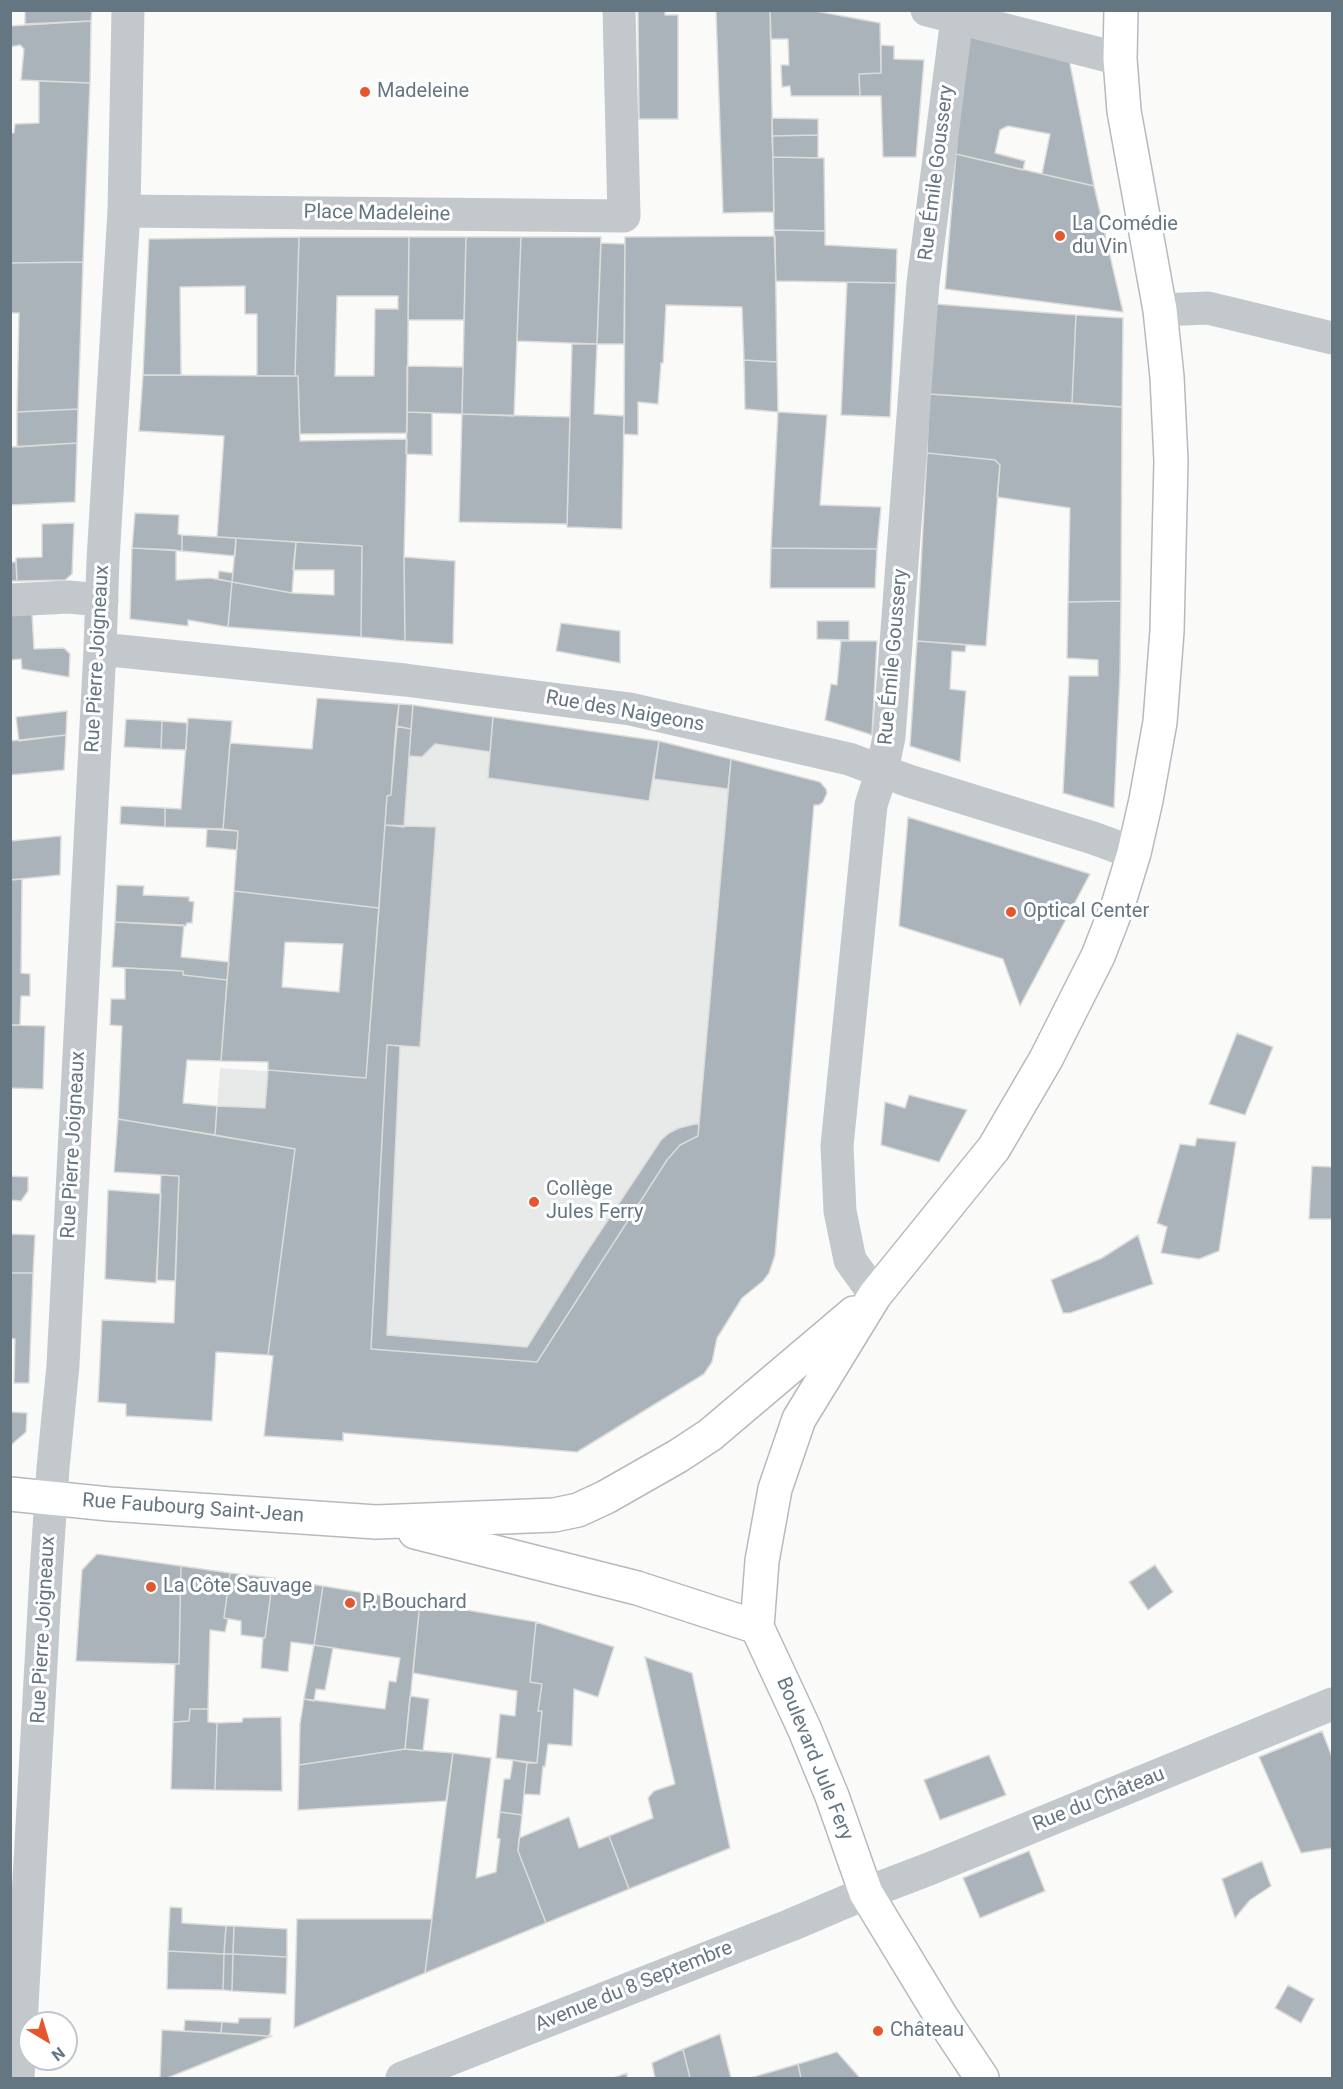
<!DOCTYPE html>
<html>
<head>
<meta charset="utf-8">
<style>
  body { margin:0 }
  #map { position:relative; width:1343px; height:2089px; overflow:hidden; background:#fafaf8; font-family:Roboto,sans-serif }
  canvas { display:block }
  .frame { position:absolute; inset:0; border:12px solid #657683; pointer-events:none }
  .north { position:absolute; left:18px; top:2011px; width:60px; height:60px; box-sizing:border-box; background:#fff; border:2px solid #c1c8cd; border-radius:50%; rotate:142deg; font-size:16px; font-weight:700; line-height:24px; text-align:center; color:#657683 }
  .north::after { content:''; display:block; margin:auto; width:21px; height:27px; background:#e4572e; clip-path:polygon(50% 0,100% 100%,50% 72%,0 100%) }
</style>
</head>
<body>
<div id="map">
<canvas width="1343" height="2089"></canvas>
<div class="frame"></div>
<div class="north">N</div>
</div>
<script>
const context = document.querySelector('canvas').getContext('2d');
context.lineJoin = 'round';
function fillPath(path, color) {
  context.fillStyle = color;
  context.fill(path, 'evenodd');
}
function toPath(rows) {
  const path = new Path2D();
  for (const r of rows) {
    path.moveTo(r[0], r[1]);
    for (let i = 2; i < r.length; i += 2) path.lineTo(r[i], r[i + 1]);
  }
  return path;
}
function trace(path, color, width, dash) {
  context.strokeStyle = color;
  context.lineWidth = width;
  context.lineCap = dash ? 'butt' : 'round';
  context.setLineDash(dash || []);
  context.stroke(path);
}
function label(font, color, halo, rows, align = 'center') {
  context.font = font + ' Roboto,sans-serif';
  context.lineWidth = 6;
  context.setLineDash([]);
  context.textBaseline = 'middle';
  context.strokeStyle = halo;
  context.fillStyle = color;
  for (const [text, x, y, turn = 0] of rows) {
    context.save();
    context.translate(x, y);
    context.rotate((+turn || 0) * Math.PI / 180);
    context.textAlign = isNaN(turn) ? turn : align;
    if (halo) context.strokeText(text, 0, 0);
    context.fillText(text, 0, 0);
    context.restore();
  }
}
fillPath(toPath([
  [399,704,659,741,820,782,826,789,827,793,823,802,814,806,775,1255,763,1281,742,1298,717,1338,712,1362,704,1374,577,1452,344,1433,343,1441,264,1436,273,1356,268,1355,295,1150,215,1135,220,1068,366,1078,387,796,391,795]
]), '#e8e9e9');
const building = toPath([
  [25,10,92,10,91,21,25,24,25,10],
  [638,10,665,10,665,15,678,15,678,119,639,119,638,10],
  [716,10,770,10,774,212,723,213,716,10],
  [770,10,810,10,880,23,881,73,859,74,860,96,791,96,790,86,782,87,781,65,789,65,788,39,771,39,770,10],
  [91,21,90,83,21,80,24,49,20,45,10,47,10,26,91,21],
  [966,34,1069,59,1094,186,1042,174,1050,134,1008,126,1000,130,995,153,1025,161,1023,170,956,154,966,34],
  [881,45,894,46,894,59,924,60,916,157,883,157,881,96,860,96,859,74,881,73,881,45],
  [39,81,90,83,83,262,10,263,10,133,14,133,15,124,39,123,39,81],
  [772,118,818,119,818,135,772,136,772,118],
  [818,135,818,158,773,157,772,136,818,135],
  [956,154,1094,186,1123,312,945,289,956,154],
  [773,157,824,158,825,231,774,230,773,157],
  [774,230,825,231,825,245,897,249,896,283,776,281,774,230],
  [775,236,777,362,744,360,742,307,666,305,663,363,661,363,658,404,638,402,638,435,624,434,625,237,775,236],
  [299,237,409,237,407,433,300,434,298,376,295,376,299,237],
  [337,296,398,296,398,309,375,309,374,376,335,376,337,296],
  [299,237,295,376,257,376,257,314,245,314,245,286,180,287,181,375,143,375,149,239,299,237],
  [409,237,466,237,464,320,408,320,409,237],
  [466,237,521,237,514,416,462,414,466,237],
  [521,237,601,237,597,344,517,341,521,237],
  [601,243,625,244,624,344,597,344,601,243],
  [83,262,78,409,17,412,19,313,10,313,10,263,83,262],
  [847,282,896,283,890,417,841,415,847,282],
  [935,304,1076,315,1072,403,929,394,935,304],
  [1076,315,1123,318,1122,407,1072,403,1076,315],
  [572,344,597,344,594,414,624,416,622,529,567,527,572,344],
  [744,360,777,362,778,412,745,409,744,360],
  [407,366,463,367,462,414,407,412,407,366],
  [143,375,298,376,300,441,407,439,404,557,405,641,361,637,362,546,217,537,224,436,139,431,143,375],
  [929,394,1122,407,1121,601,1068,602,1070,508,997,497,1000,465,995,460,927,453,929,394],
  [78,409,77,443,17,447,17,412,78,409],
  [407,412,432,413,432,455,406,454,407,412],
  [778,412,827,415,820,505,881,507,877,549,771,548,778,412],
  [462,414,570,417,567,524,459,522,462,414],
  [77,443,75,502,10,505,10,447,77,443],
  [927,453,995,460,1000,465,986,646,917,641,927,453],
  [135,513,179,515,178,534,182,535,182,551,132,548,135,513],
  [74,523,72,574,65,580,17,581,16,558,42,557,42,524,74,523],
  [182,535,236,538,235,556,182,551,182,535],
  [236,538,296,542,292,593,232,582,236,538],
  [296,542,362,546,361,637,228,627,232,582,292,593,334,595,334,570,293,570,296,542],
  [132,548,176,550,176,580,210,578,232,582,228,627,188,620,188,626,130,619,132,548],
  [771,548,877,549,875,588,770,588,771,548],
  [404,557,455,561,453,644,405,641,404,557],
  [10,562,16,562,17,581,10,581,10,562],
  [219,571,233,573,232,582,218,579,219,571],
  [1121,601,1120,673,1114,808,1063,793,1069,676,1098,676,1098,660,1067,658,1068,602,1121,601],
  [32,614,34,649,64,648,70,654,69,677,22,669,21,659,10,660,10,615,32,614],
  [817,621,849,621,849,640,817,639,817,621],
  [561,623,620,631,620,663,556,651,561,623],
  [841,641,877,641,872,735,825,720,831,684,837,685,841,641],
  [917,641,966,645,965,652,952,651,950,689,966,691,960,762,910,746,917,641],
  [317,698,399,704,391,795,387,796,379,908,234,891,238,831,223,829,230,743,312,749,317,698],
  [399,704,413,705,411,729,396,726,399,704],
  [413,705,493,717,490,752,435,744,422,757,409,756,413,705],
  [67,711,66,735,19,741,16,717,67,711],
  [493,717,659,741,649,801,488,778,493,717],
  [188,718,232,721,223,829,165,827,165,808,181,809,188,718],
  [126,719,162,721,161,749,124,747,126,719],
  [162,721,187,723,186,750,161,749,162,721],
  [396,726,411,729,404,827,385,825,387,796,391,795,396,726],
  [66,735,64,770,10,775,10,741,66,735],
  [659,741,731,759,728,789,654,779,659,741],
  [731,759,820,782,826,789,827,793,823,802,819,805,814,805,775,1255,769,1273,763,1281,742,1298,717,1338,712,1362,704,1374,577,1452,343,1433,343,1441,264,1436,273,1356,268,1355,295,1149,215,1135,217,1106,265,1108,268,1070,366,1078,385,825,436,827,420,1047,387,1045,371,1349,537,1362,667,1160,680,1145,698,1136,731,759],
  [121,806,165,808,165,827,120,824,121,806],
  [908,817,1090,874,1020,1006,1003,959,899,926,908,817],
  [207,829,238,831,237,850,206,847,207,829],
  [61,836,60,875,10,880,10,841,61,836],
  [22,879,21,973,30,974,30,996,21,996,20,1025,10,1025,10,880,22,879],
  [117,885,144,886,143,895,189,897,189,901,194,902,192,923,187,923,186,926,115,922,117,885],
  [234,891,379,908,366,1078,268,1070,268,1062,221,1061,234,891],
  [285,942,343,944,339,992,282,987,285,942],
  [115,922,184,925,181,957,229,962,227,980,183,975,183,971,112,967,115,922],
  [125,968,183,971,183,975,227,980,221,1061,187,1060,183,1103,217,1106,215,1135,118,1119,122,1026,110,1025,111,999,125,999,125,968],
  [10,1025,45,1026,43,1089,10,1088,10,1025],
  [1237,1033,1273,1047,1245,1115,1209,1104,1237,1033],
  [387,1045,400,1046,387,1335,527,1347,584,1256,661,1140,669,1133,679,1128,699,1123,698,1136,680,1145,667,1160,537,1362,371,1349,387,1045],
  [909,1095,967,1110,939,1162,881,1145,885,1102,905,1108,909,1095],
  [118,1119,295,1149,268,1355,216,1352,212,1421,126,1416,126,1404,98,1402,102,1320,174,1323,179,1176,114,1172,118,1119],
  [1197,1138,1236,1142,1219,1251,1199,1259,1161,1253,1167,1227,1157,1223,1180,1144,1195,1146,1197,1138],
  [1312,1166,1332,1167,1332,1219,1309,1219,1312,1166],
  [161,1175,179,1176,175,1281,157,1280,161,1175],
  [10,1176,28,1177,28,1191,21,1201,10,1200,10,1176],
  [108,1190,161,1194,156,1283,105,1279,108,1190],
  [10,1234,35,1235,33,1273,10,1273,10,1234],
  [1138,1235,1153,1284,1070,1313,1063,1313,1051,1280,1102,1258,1138,1235],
  [10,1273,33,1273,29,1383,14,1383,15,1339,10,1338,10,1273],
  [10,1412,27,1413,26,1432,11,1445,10,1412],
  [97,1554,181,1566,179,1664,76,1661,82,1570,97,1554],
  [1155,1565,1173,1592,1148,1610,1129,1582,1155,1565],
  [181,1566,230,1573,224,1618,228,1619,225,1632,210,1630,208,1709,190,1709,189,1721,173,1722,175,1664,179,1664,181,1566],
  [230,1573,273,1578,265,1638,241,1635,241,1621,224,1618,230,1573],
  [273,1578,323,1586,314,1645,291,1642,288,1672,261,1668,263,1638,265,1638,273,1578],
  [323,1586,420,1602,405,1749,299,1765,300,1724,304,1699,385,1709,389,1681,396,1682,400,1658,314,1645,323,1586],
  [420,1602,536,1622,530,1682,542,1684,538,1711,542,1711,537,1763,496,1758,500,1714,515,1716,517,1691,413,1673,420,1602],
  [536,1622,614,1647,598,1697,574,1689,572,1746,548,1744,545,1767,543,1766,540,1795,524,1794,527,1763,537,1763,542,1711,538,1711,542,1684,530,1682,536,1622],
  [314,1645,333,1648,325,1690,316,1689,314,1701,304,1699,314,1645],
  [645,1657,692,1673,730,1848,629,1889,609,1836,653,1818,648,1798,654,1791,675,1784,645,1657],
  [410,1696,429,1699,423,1751,405,1749,410,1696],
  [190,1709,208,1709,208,1722,217,1723,215,1790,171,1789,173,1722,189,1721,190,1709],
  [281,1717,282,1791,215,1790,217,1723,242,1722,243,1718,281,1717],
  [1322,1731,1332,1757,1332,1848,1301,1853,1259,1757,1322,1731],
  [405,1749,453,1753,446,1801,298,1810,299,1765,405,1749],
  [453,1753,491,1758,476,1878,496,1872,500,1839,497,1838,500,1812,522,1815,518,1851,546,1923,425,1973,453,1753],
  [989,1755,1006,1795,940,1820,924,1780,989,1755],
  [513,1760,527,1763,522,1815,500,1812,504,1779,510,1779,513,1760],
  [569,1817,579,1848,609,1836,629,1889,546,1923,518,1851,519,1838,569,1817],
  [1029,1851,1045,1891,980,1918,963,1878,1029,1851],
  [1262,1861,1271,1886,1250,1900,1235,1918,1222,1879,1262,1861],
  [170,1907,182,1908,182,1923,226,1926,224,1954,168,1951,170,1907],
  [297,1919,432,1919,425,1973,294,2028,297,1919],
  [226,1926,234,1926,233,1954,224,1954,226,1926],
  [234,1926,287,1929,287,1957,233,1954,234,1926],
  [168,1951,224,1954,223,1990,167,1989,168,1951],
  [224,1954,233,1954,232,1991,223,1990,224,1954],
  [233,1954,287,1957,286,1994,232,1991,233,1954],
  [1288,1985,1314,1999,1301,2023,1275,2008,1288,1985],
  [239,2018,271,2018,270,2034,268,2036,221,2033,222,2022,238,2023,239,2018],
  [185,2020,222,2022,221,2033,184,2031,185,2020],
  [162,2030,268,2036,272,2036,167,2078,160,2078,162,2030],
  [720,2034,731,2078,690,2078,683,2049,720,2034],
  [683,2049,690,2078,655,2078,652,2063,683,2049],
  [837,2052,860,2078,801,2078,798,2064,837,2052],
  [798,2064,801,2078,750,2078,798,2064],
  [627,2073,627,2078,613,2078,627,2073]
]);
fillPath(building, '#aab3b9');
trace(building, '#dcdcda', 1.5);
const major = toPath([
  [10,1494,109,1504,376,1522,554,1515,578,1510,606,1497,678,1456,710,1435,854,1313],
  [415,1532,637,1588,757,1627],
  [757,1627,762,1561,775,1489,799,1419,875,1295,994,1148,1046,1059,1098,956,1119,902,1134,853,1146,800,1160,722,1167,631,1171,461,1167,377,1160,310,1124,111,1120,59,1121,10],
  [757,1627,804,1728,832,1796,866,1893,942,2018,982,2078]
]);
trace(major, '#b5babe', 36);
trace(toPath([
  [927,10,1120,59],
  [124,211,624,216,619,10],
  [1160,310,1208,308,1332,338],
  [10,600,68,597,102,600],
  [100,649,405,680,630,709,849,759,909,781,1093,838,1134,853],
  [875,1295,850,1260,840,1211,837,1146,871,805,882,771,889,737,923,283,957,18,963,10],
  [18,2078,46,1573,53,1468,63,1365,100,649,103,560,124,211,128,10],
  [402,2078,791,1925,866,1893,929,1869,1332,1704]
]), '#c3c8cc', 33);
trace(major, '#fff', 33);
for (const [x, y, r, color] of [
  [365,92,6,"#e4572e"],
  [1060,236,6,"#e4572e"],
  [1011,912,6,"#e4572e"],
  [534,1202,6,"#e4572e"],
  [151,1587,6,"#e4572e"],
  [350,1603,6,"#e4572e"],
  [878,2031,6,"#e4572e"]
]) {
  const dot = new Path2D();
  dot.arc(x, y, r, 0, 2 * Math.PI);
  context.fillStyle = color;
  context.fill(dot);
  trace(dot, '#fff', 2);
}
label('20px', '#657683', '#fff', [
  ["Madeleine",377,92],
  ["La Comédie",1072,225],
  ["du Vin",1072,248],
  ["Optical Center",1023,912],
  ["Collège",546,1190],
  ["Jules Ferry",546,1213],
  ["La Côte Sauvage",163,1587],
  ["P. Bouchard",362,1603],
  ["Château",890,2031]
], 'left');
label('20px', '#657683', '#fff', [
  ["Rue Émile Goussery",937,173,-83],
  ["Place Madeleine",377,214,1],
  ["Rue Émile Goussery",894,657,-85],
  ["Rue Pierre Joigneaux",98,659,-87],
  ["Rue des Naigeons",625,712,10],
  ["Rue Pierre Joigneaux",74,1145,-87],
  ["Rue Faubourg Saint-Jean",193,1509,4],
  ["Rue Pierre Joigneaux",44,1630,-87],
  ["Boulevard Jule Fery",814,1759,68],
  ["Rue du Château",1099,1800,-22],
  ["Avenue du 8 Septembre",634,1987,-22]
]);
</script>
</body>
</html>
